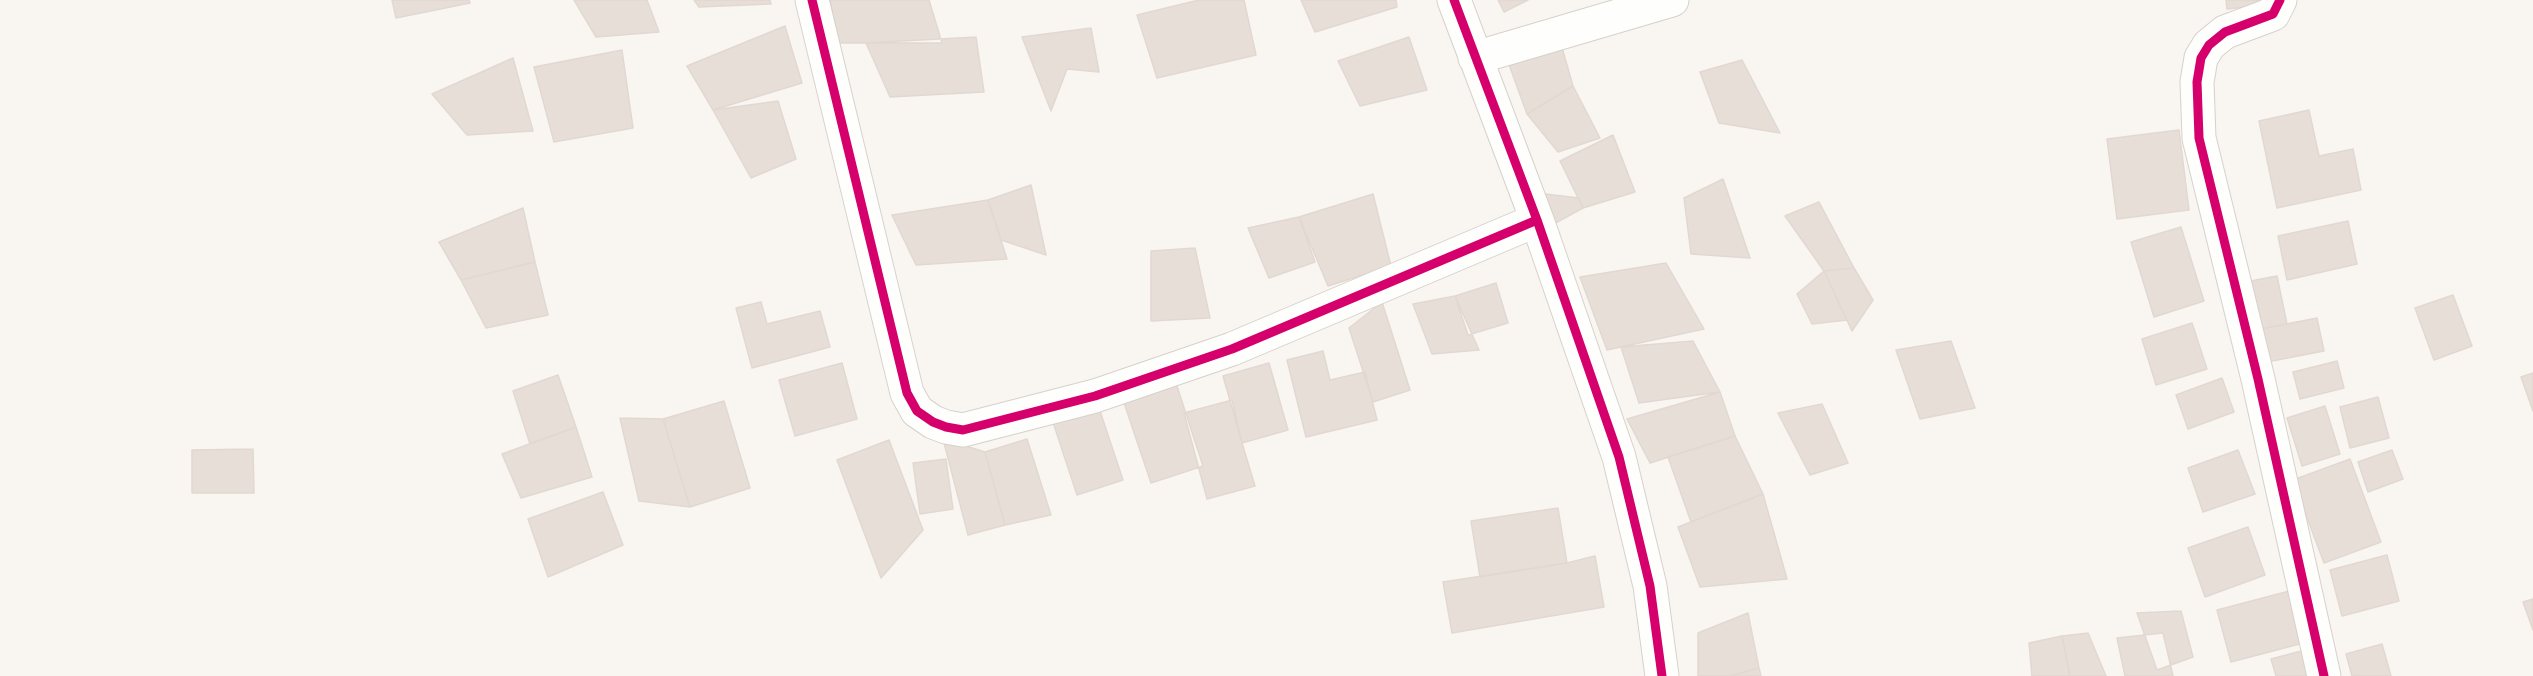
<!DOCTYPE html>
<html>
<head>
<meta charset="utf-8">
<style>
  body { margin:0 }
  canvas { display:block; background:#f9f5f0 }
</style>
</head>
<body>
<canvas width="2533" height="676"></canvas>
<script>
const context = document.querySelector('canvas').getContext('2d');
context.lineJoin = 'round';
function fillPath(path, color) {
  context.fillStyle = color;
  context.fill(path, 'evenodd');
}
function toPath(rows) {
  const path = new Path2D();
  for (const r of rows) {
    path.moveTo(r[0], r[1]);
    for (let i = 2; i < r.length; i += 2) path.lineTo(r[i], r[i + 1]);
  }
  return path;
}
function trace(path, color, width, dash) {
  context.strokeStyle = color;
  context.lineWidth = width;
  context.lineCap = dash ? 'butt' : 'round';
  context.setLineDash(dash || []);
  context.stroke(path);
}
const building = toPath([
  [392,0,469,0,470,3,396,18,392,0],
  [574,0,647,0,659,32,596,37,574,0],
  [694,0,770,0,771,4,699,7,694,0],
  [830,0,929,0,942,43,839,43,830,0],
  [1199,0,1244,0,1256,55,1157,78,1137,15,1199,0],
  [1301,0,1396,0,1397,7,1315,32,1301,0],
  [1498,0,1528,0,1504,12,1498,0],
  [2226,0,2263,0,2263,5,2227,9,2226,0],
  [785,26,802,83,713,110,687,66,785,26],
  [1091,28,1099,72,1067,69,1051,111,1022,37,1091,28],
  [976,37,984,92,890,97,866,43,976,37],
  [1409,37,1427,90,1360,106,1338,61,1409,37],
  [1559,37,1573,86,1527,114,1503,48,1559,37],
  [622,50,633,128,554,142,534,67,622,50],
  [513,58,533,131,467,135,432,94,513,58],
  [1742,60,1780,133,1719,123,1700,72,1742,60],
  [1573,86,1600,138,1558,152,1527,114,1573,86],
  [778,101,796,159,751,178,713,110,778,101],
  [2309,110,2319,156,2353,149,2361,190,2277,208,2259,121,2309,110],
  [2179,130,2189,210,2117,219,2107,139,2179,130],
  [1613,135,1635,192,1583,208,1560,161,1613,135],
  [1723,179,1750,258,1691,254,1684,198,1723,179],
  [1031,185,1046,255,1001,240,988,200,1031,185],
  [1373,194,1391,266,1328,286,1299,217,1373,194],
  [1545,194,1579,198,1583,208,1550,226,1545,194],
  [988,200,1007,259,916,265,892,215,988,200],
  [1819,202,1854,268,1824,271,1785,216,1819,202],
  [523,208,535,262,461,280,439,242,523,208],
  [1299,217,1315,262,1269,278,1248,228,1299,217],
  [2348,221,2357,264,2287,280,2278,236,2348,221],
  [2181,227,2204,301,2154,317,2131,242,2181,227],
  [1195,248,1210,318,1151,321,1151,251,1195,248],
  [535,262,548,315,486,328,461,280,535,262],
  [1666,263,1704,329,1607,350,1580,277,1666,263],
  [1854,268,1873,300,1852,331,1824,271,1854,268],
  [1824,271,1847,320,1812,324,1797,294,1824,271],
  [2277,276,2287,324,2261,329,2251,281,2277,276],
  [1496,283,1508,323,1468,335,1455,296,1496,283],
  [2453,295,2472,346,2434,360,2415,308,2453,295],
  [1455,296,1479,350,1432,354,1413,304,1455,296],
  [761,302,767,324,820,311,830,347,752,368,736,308,761,302],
  [1382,302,1410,390,1373,402,1349,328,1382,302],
  [2317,318,2324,351,2267,362,2261,329,2317,318],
  [2192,323,2207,369,2156,385,2142,339,2192,323],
  [1693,341,1720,392,1639,403,1621,347,1693,341],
  [1951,341,1975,408,1920,419,1896,350,1951,341],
  [1323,351,1330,380,1365,372,1377,420,1306,437,1287,360,1323,351],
  [2337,361,2344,388,2300,399,2293,372,2337,361],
  [842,363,857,419,795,436,779,380,842,363],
  [1269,363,1288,430,1242,443,1223,376,1269,363],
  [2533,373,2533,411,2521,377,2533,373],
  [558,375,576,427,530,444,513,391,558,375],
  [2222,378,2234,412,2188,429,2176,395,2222,378],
  [1177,386,1203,466,1151,483,1119,388,1177,386],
  [1720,392,1735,436,1650,463,1627,419,1720,392],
  [1095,396,1123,480,1077,495,1049,410,1095,396],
  [2378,397,2389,438,2350,448,2340,407,2378,397],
  [1232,400,1242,443,1255,486,1207,499,1184,413,1232,400],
  [724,401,750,488,690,507,663,419,724,401],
  [1822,404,1848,463,1810,475,1778,413,1822,404],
  [2325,406,2340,454,2302,466,2287,418,2325,406],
  [620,418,663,419,690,507,639,501,620,418],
  [576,427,592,477,521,498,502,454,576,427],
  [1735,436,1763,494,1691,522,1668,457,1735,436],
  [943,439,985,452,1005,525,968,535,943,439],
  [1027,439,1051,515,1005,525,985,452,1027,439],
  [889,440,923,530,881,578,837,460,889,440],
  [253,449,254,493,192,493,192,450,253,449],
  [2238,450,2255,494,2203,512,2188,468,2238,450],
  [2392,450,2403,479,2368,492,2358,462,2392,450],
  [946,459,953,509,920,514,913,463,946,459],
  [2350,459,2381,542,2324,563,2293,480,2350,459],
  [603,492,623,545,548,577,528,519,603,492],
  [1763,494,1787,579,1700,587,1678,527,1763,494],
  [1558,508,1567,563,1480,577,1471,521,1558,508],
  [2248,527,2265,575,2205,597,2188,548,2248,527],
  [2387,555,2399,601,2342,616,2330,570,2387,555],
  [1595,556,1604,607,1452,633,1443,582,1567,563,1595,556],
  [2297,589,2311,641,2231,662,2217,610,2297,589],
  [2533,599,2533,630,2523,602,2533,599],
  [2181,611,2193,657,2157,670,2137,613,2181,611],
  [1748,613,1759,668,1730,676,1698,676,1698,633,1748,613],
  [2088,633,2106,676,2070,676,2062,636,2088,633],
  [2163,633,2173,676,2125,676,2117,638,2163,633],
  [2062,636,2070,676,2032,676,2029,643,2062,636],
  [2382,644,2391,676,2352,676,2346,654,2382,644],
  [2305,650,2312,676,2276,676,2271,659,2305,650],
  [1759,668,1761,676,1730,676,1759,668]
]);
fillPath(building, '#e6ded7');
trace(building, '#e2d8d2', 1.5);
const minor = toPath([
  [812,0,907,393,917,411,933,422,946,427,963,430,1095,396,1232,349,1537,220],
  [1454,0,1537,220,1619,457,1650,586,1662,676],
  [2280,0,2273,14,2225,32,2209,45,2201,58,2197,82,2199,138,2258,379,2324,676],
  [1475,58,1672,0]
]);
trace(minor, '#d7d1cb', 35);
trace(minor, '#fefefd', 33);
trace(toPath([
  [812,0,907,393,917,411,933,422,946,427,963,430,1095,396,1232,349,1537,220],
  [1454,0,1537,220,1619,457,1650,586,1662,676],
  [2280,0,2273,14,2225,32,2209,45,2201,58,2197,82,2199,138,2258,379,2324,676]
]), '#d6006c', 9);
</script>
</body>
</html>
